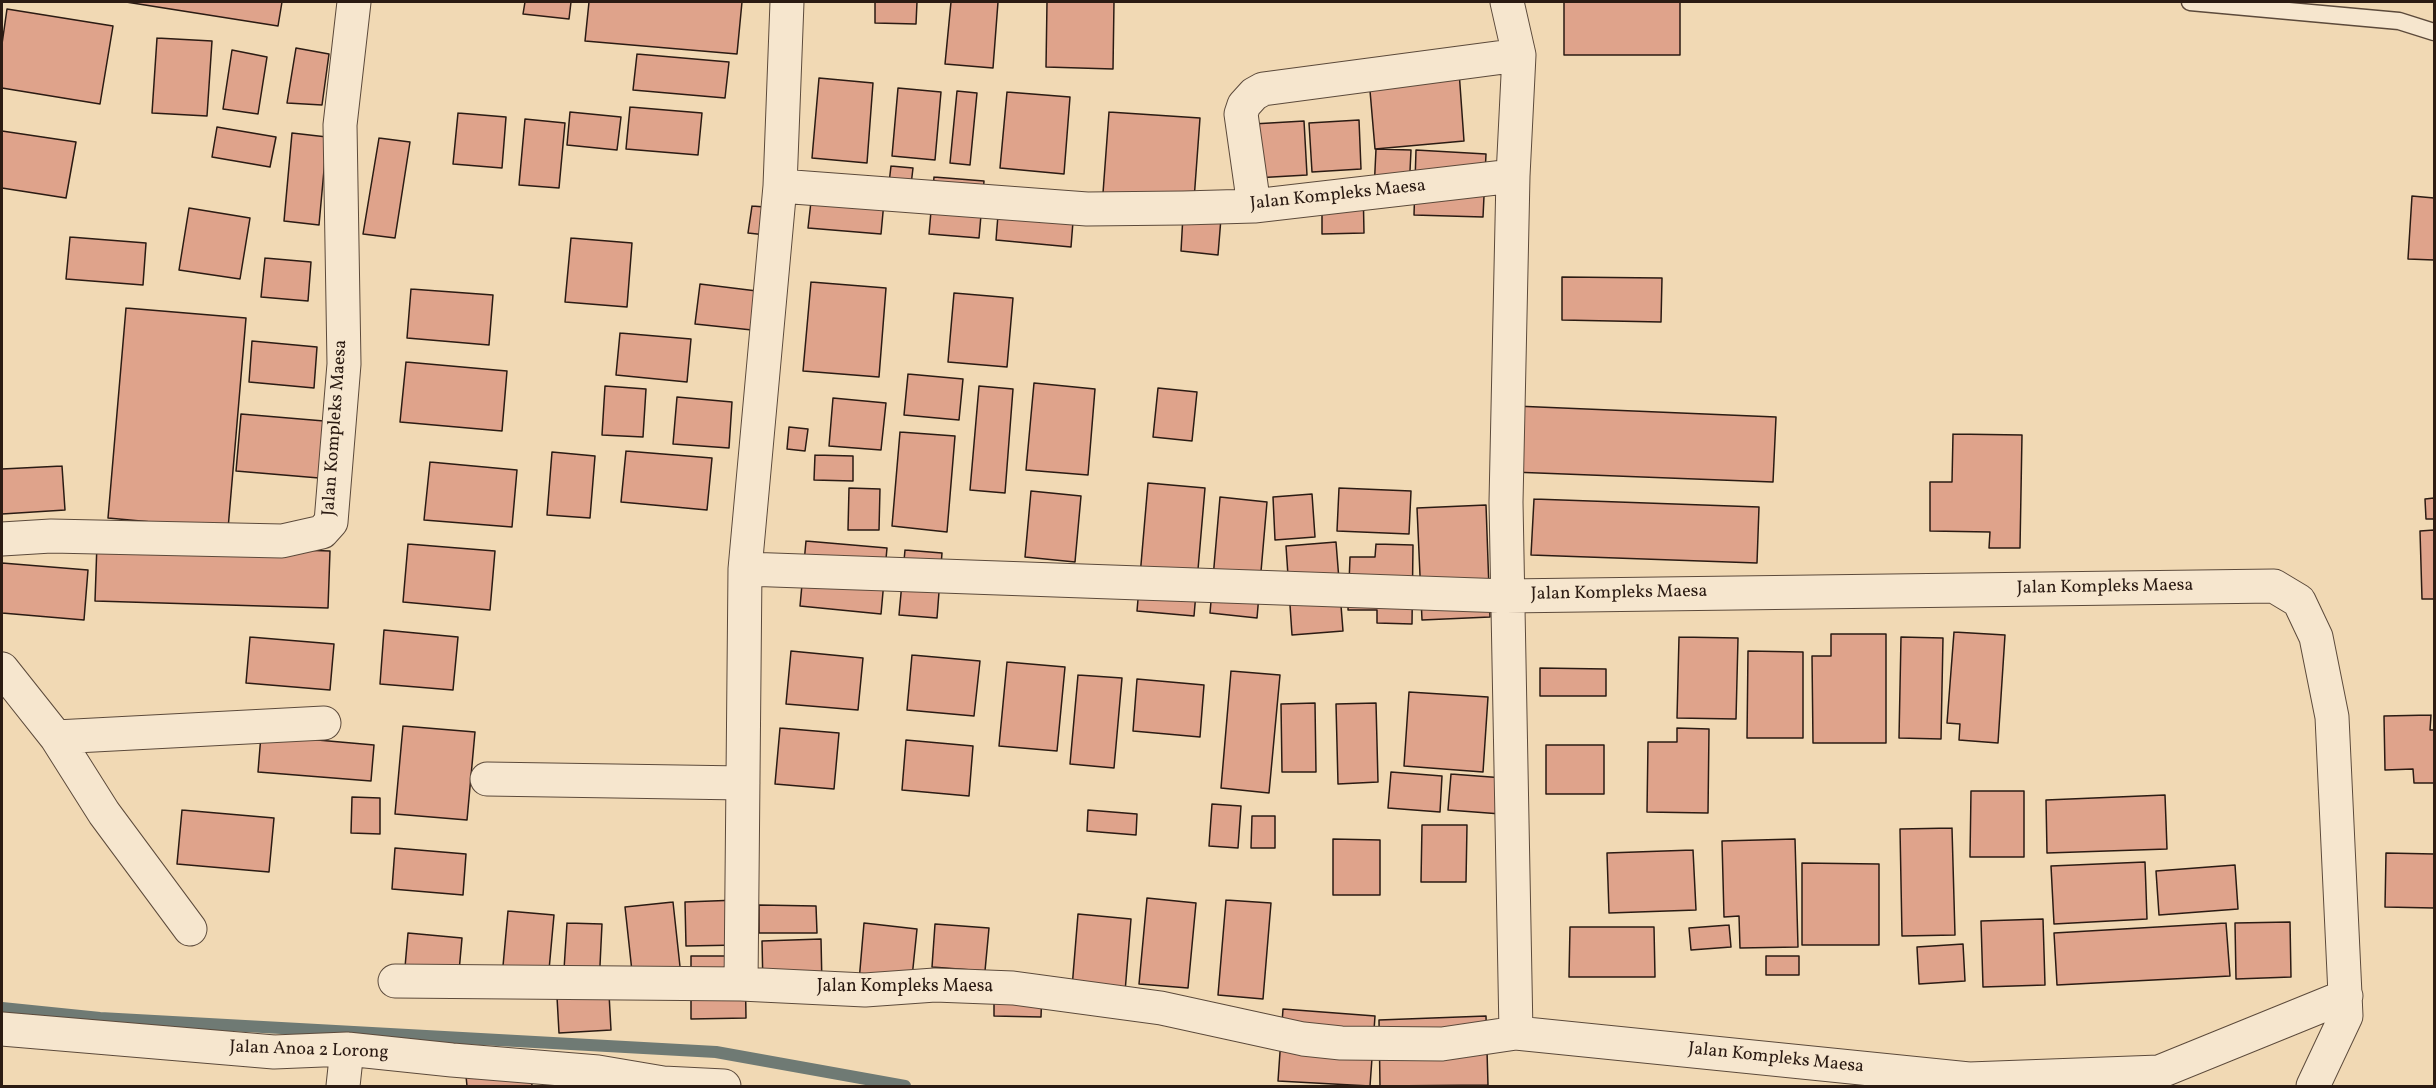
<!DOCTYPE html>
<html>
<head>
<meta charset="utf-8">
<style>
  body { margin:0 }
  #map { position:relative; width:2436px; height:1088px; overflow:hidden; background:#f1d9b4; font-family:Vollkorn,serif }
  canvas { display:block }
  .frame { position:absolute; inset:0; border:3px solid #2b1b13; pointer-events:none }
</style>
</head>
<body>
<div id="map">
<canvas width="2436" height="1088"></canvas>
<div class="frame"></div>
</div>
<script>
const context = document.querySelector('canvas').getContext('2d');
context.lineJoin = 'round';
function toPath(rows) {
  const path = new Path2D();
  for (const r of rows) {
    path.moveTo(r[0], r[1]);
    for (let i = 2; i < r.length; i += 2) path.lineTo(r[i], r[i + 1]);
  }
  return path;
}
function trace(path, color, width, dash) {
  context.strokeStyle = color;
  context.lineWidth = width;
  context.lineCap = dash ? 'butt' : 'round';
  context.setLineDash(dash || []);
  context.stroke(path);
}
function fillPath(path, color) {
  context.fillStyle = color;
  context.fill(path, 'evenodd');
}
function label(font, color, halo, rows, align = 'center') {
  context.font = font + ' Vollkorn,serif';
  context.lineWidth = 4.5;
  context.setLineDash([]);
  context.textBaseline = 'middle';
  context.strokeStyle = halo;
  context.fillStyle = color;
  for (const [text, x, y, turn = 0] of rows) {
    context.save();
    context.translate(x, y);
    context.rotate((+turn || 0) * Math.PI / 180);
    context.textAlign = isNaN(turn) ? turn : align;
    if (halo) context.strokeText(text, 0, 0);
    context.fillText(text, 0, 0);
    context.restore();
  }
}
trace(toPath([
  [2,1008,100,1018,716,1052,905,1086]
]), '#6f7a74', 12);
const building = toPath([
  [126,2,282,2,278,26,126,2],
  [525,2,571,2,569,19,523,14,525,2],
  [589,2,742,2,737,54,585,41,589,2],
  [875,2,917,2,916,24,875,23,875,2],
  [951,2,998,2,993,68,945,64,951,2],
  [1047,2,1114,2,1113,69,1046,67,1047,2],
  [1564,2,1680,2,1680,55,1564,55,1564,2],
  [7,9,113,26,100,104,2,88,2,44,7,9],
  [157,38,212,41,207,116,152,113,157,38],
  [296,48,329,54,322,105,287,103,296,48],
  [232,50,267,57,258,114,223,109,232,50],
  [637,54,729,62,725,98,633,90,637,54],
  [1459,71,1464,141,1375,149,1369,79,1459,71],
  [819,78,873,83,867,163,812,158,819,78],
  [898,88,941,92,935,160,892,156,898,88],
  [957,91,977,93,970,165,950,163,957,91],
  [1007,92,1070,97,1064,174,1000,168,1007,92],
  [630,107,702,113,698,155,626,149,630,107],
  [570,112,621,117,617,150,567,145,570,112],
  [1109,112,1200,118,1194,200,1103,193,1109,112],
  [458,113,506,117,502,168,453,164,458,113],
  [525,119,565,123,559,188,519,185,525,119],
  [1359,120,1361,169,1312,172,1309,123,1359,120],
  [1304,121,1307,175,1255,178,1253,124,1304,121],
  [217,127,276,137,270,167,212,157,217,127],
  [2,131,76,142,66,198,2,188,2,131],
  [292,133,327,137,319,225,284,221,292,133],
  [379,138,410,142,395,238,363,234,379,138],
  [1376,149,1411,150,1409,192,1374,191,1376,149],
  [1416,150,1486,154,1483,217,1414,215,1416,150],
  [891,166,913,168,909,202,887,200,891,166],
  [934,177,984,181,979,238,929,234,934,177],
  [1363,183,1364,233,1322,234,1322,184,1363,183],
  [813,184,885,191,881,234,808,228,813,184],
  [1000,190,1075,196,1071,247,996,240,1000,190],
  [2412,196,2434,198,2434,260,2408,259,2412,196],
  [752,206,778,208,775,236,748,233,752,206],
  [189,208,250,218,240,279,179,270,189,208],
  [1183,215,1221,218,1218,255,1181,251,1183,215],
  [70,237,146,243,143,285,66,279,70,237],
  [571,238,632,243,627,307,565,302,571,238],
  [265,258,311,262,308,301,261,297,265,258],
  [1562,277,1662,278,1661,322,1562,320,1562,277],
  [811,282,886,288,879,377,803,371,811,282],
  [700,284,757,291,752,330,695,324,700,284],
  [411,289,493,295,489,345,407,338,411,289],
  [954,293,1013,298,1007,367,948,362,954,293],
  [126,308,246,318,228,529,108,518,126,308],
  [620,333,691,339,687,382,616,375,620,333],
  [252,341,317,347,314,388,249,382,252,341],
  [406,362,507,371,502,431,400,422,406,362],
  [908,374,963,379,959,420,904,415,908,374],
  [1034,383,1095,389,1088,475,1026,470,1034,383],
  [605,386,646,389,643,437,602,435,605,386],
  [979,386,1013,389,1005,493,970,490,979,386],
  [1158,388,1197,392,1192,441,1153,437,1158,388],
  [677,397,732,402,729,448,673,444,677,397],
  [833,398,886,403,881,450,829,446,833,398],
  [1515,406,1776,417,1773,482,1512,472,1515,406],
  [241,414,324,421,319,478,236,471,241,414],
  [789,427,808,429,805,451,787,449,789,427],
  [900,432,955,436,947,532,892,526,900,432],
  [1953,434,2022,435,2020,548,1989,548,1990,532,1930,531,1930,482,1952,482,1953,434],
  [626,451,712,458,707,510,621,502,626,451],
  [552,452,595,456,590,518,547,515,552,452],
  [815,455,853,456,853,481,814,480,815,455],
  [430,462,517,470,512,527,424,520,430,462],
  [62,466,65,510,2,514,2,469,62,466],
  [1148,483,1205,488,1194,616,1137,611,1148,483],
  [849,488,880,489,879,530,848,530,849,488],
  [1339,488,1411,491,1409,534,1337,531,1339,488],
  [1031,491,1081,496,1075,562,1025,557,1031,491],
  [1312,494,1315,537,1275,540,1273,497,1312,494],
  [1220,497,1267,502,1257,618,1210,613,1220,497],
  [2434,498,2434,519,2426,519,2425,499,2434,498],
  [1534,499,1759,507,1757,563,1531,555,1534,499],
  [1486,505,1490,617,1422,620,1417,508,1486,505],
  [2434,530,2434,599,2422,599,2420,531,2434,530],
  [806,541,887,548,881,614,800,606,806,541],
  [1336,542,1343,631,1292,635,1286,546,1336,542],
  [97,543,330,551,328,608,95,601,97,543],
  [408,544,495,551,490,610,403,602,408,544],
  [1376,544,1413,545,1412,624,1377,623,1377,610,1348,610,1350,557,1375,557,1376,544],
  [905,550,942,553,937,618,899,615,905,550],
  [2,563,88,570,84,620,2,613,2,563],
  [384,630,458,637,453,690,380,684,384,630],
  [1954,632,2005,635,1998,743,1959,740,1960,724,1947,723,1954,632],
  [1831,634,1886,634,1886,743,1813,743,1812,656,1831,656,1831,634],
  [250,637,334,644,330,690,246,683,250,637],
  [1679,637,1738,638,1736,719,1677,718,1679,637],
  [1901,637,1943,638,1941,739,1899,738,1901,637],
  [791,651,863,658,858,710,786,704,791,651],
  [1748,651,1803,652,1803,738,1747,738,1748,651],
  [912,655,980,661,974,716,907,710,912,655],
  [1007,662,1065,667,1057,751,999,746,1007,662],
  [1540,668,1606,669,1606,696,1540,696,1540,668],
  [1231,671,1280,675,1269,793,1221,788,1231,671],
  [1078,675,1122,678,1114,768,1070,764,1078,675],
  [1137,679,1204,685,1200,737,1133,731,1137,679],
  [1409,692,1488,697,1483,772,1404,766,1409,692],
  [1315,703,1316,772,1282,772,1281,704,1315,703],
  [1376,703,1378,782,1338,784,1336,704,1376,703],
  [2431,715,2430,730,2434,730,2434,783,2414,783,2413,769,2385,770,2384,716,2431,715],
  [403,726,475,732,467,820,395,814,403,726],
  [780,728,839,733,834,789,775,784,780,728],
  [1677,728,1709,729,1708,813,1647,812,1648,742,1677,742,1677,728],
  [261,735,374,745,371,781,258,772,261,735],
  [906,740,973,746,969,796,902,790,906,740],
  [1546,745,1604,745,1604,794,1546,794,1546,745],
  [1391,772,1442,776,1440,812,1388,808,1391,772],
  [1451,774,1504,778,1501,814,1448,810,1451,774],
  [1971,791,2024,791,2024,857,1970,857,1971,791],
  [2165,795,2167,849,2047,853,2046,800,2165,795],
  [352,797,380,798,380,834,351,833,352,797],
  [1212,804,1241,806,1238,848,1209,846,1212,804],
  [182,810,274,818,269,872,177,864,182,810],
  [1088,810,1137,814,1136,835,1087,831,1088,810],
  [1252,816,1275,816,1275,848,1251,848,1252,816],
  [1422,825,1467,825,1466,882,1421,882,1422,825],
  [1952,828,1955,935,1902,936,1900,829,1952,828],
  [1333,839,1380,840,1380,895,1333,895,1333,839],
  [1795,839,1798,947,1740,948,1739,916,1724,917,1722,841,1795,839],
  [395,848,466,854,463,895,392,889,395,848],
  [1693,850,1696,910,1609,913,1607,853,1693,850],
  [2386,853,2434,854,2434,908,2385,907,2386,853],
  [2145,862,2147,919,2054,924,2051,866,2145,862],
  [1802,863,1879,864,1879,945,1802,945,1802,863],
  [2235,865,2238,909,2159,915,2156,871,2235,865],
  [1147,898,1196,903,1188,988,1139,984,1147,898],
  [738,900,739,945,686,946,685,902,738,900],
  [1226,900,1271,903,1263,999,1218,995,1226,900],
  [673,902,682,985,634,990,625,907,673,902],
  [759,905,816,906,817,933,759,933,759,905],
  [508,911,554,915,547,992,501,988,508,911],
  [1078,914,1131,919,1125,992,1072,988,1078,914],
  [2043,919,2045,985,1983,987,1981,921,2043,919],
  [2290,922,2291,977,2236,979,2235,923,2290,922],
  [567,923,602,924,599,986,563,985,567,923],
  [864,923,917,929,910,997,858,993,864,923],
  [2226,923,2230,976,2057,985,2054,933,2226,923],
  [935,924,989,928,985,971,932,967,935,924],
  [1729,925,1731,947,1691,950,1689,928,1729,925],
  [1570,927,1654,927,1655,977,1569,977,1570,927],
  [408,933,462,938,457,994,403,990,408,933],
  [821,939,822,986,763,987,762,941,821,939],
  [1963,944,1965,981,1919,984,1917,947,1963,944],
  [691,956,745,956,746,1018,691,1019,691,956],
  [1766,956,1799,956,1799,975,1766,975,1766,956],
  [994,988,1042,989,1041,1017,994,1016,994,988],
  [609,994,611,1030,559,1033,557,997,609,994],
  [1283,1009,1375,1016,1370,1086,1278,1081,1283,1009],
  [1486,1016,1488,1085,1380,1086,1379,1020,1486,1016],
  [531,1071,532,1086,467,1086,466,1076,531,1071]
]);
fillPath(building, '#dfa38b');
trace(building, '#2b1b13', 1.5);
const lane = toPath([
  [2190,2,2399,21,2434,32]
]);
const street = toPath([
  [787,2,780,186,745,569,741,984,865,990,935,985,1013,988,1161,1008,1303,1039,1341,1043,1442,1044,1516,1033],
  [1507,2,1519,55,1513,176,1506,502,1516,1033,1969,1079,2159,1072,2346,996],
  [780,186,1087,209,1183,208,1254,206,1513,176],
  [1254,206,1241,114,1244,105,1254,94,1263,89,1519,55],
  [2,539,51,536,282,541,322,532,331,522,344,364,340,125,354,2],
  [745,569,1506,596,2274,586,2299,601,2316,637,2332,717,2346,1016,2313,1086],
  [2,669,56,737,104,813,190,929],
  [56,737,324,723],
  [487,779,743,783],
  [395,981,741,984],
  [2,1029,274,1052,347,1049,452,1060,598,1072,663,1083,724,1086],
  [343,1086,347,1049]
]);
trace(lane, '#5c4a3b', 19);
trace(street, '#5c4a3b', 35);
trace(lane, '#f6e6ce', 16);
trace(street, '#f6e6ce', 33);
label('18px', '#2b1b13', '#f6e6ce', [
  ["Jalan Kompleks Maesa",1338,196,-6],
  ["Jalan Kompleks Maesa",336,428,-86],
  ["Jalan Kompleks Maesa",2105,588,-1],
  ["Jalan Kompleks Maesa",1619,594,-1],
  ["Jalan Kompleks Maesa",905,988],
  ["Jalan Anoa 2 Lorong",309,1051,2],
  ["Jalan Kompleks Maesa",1776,1059,6]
]);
</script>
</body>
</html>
